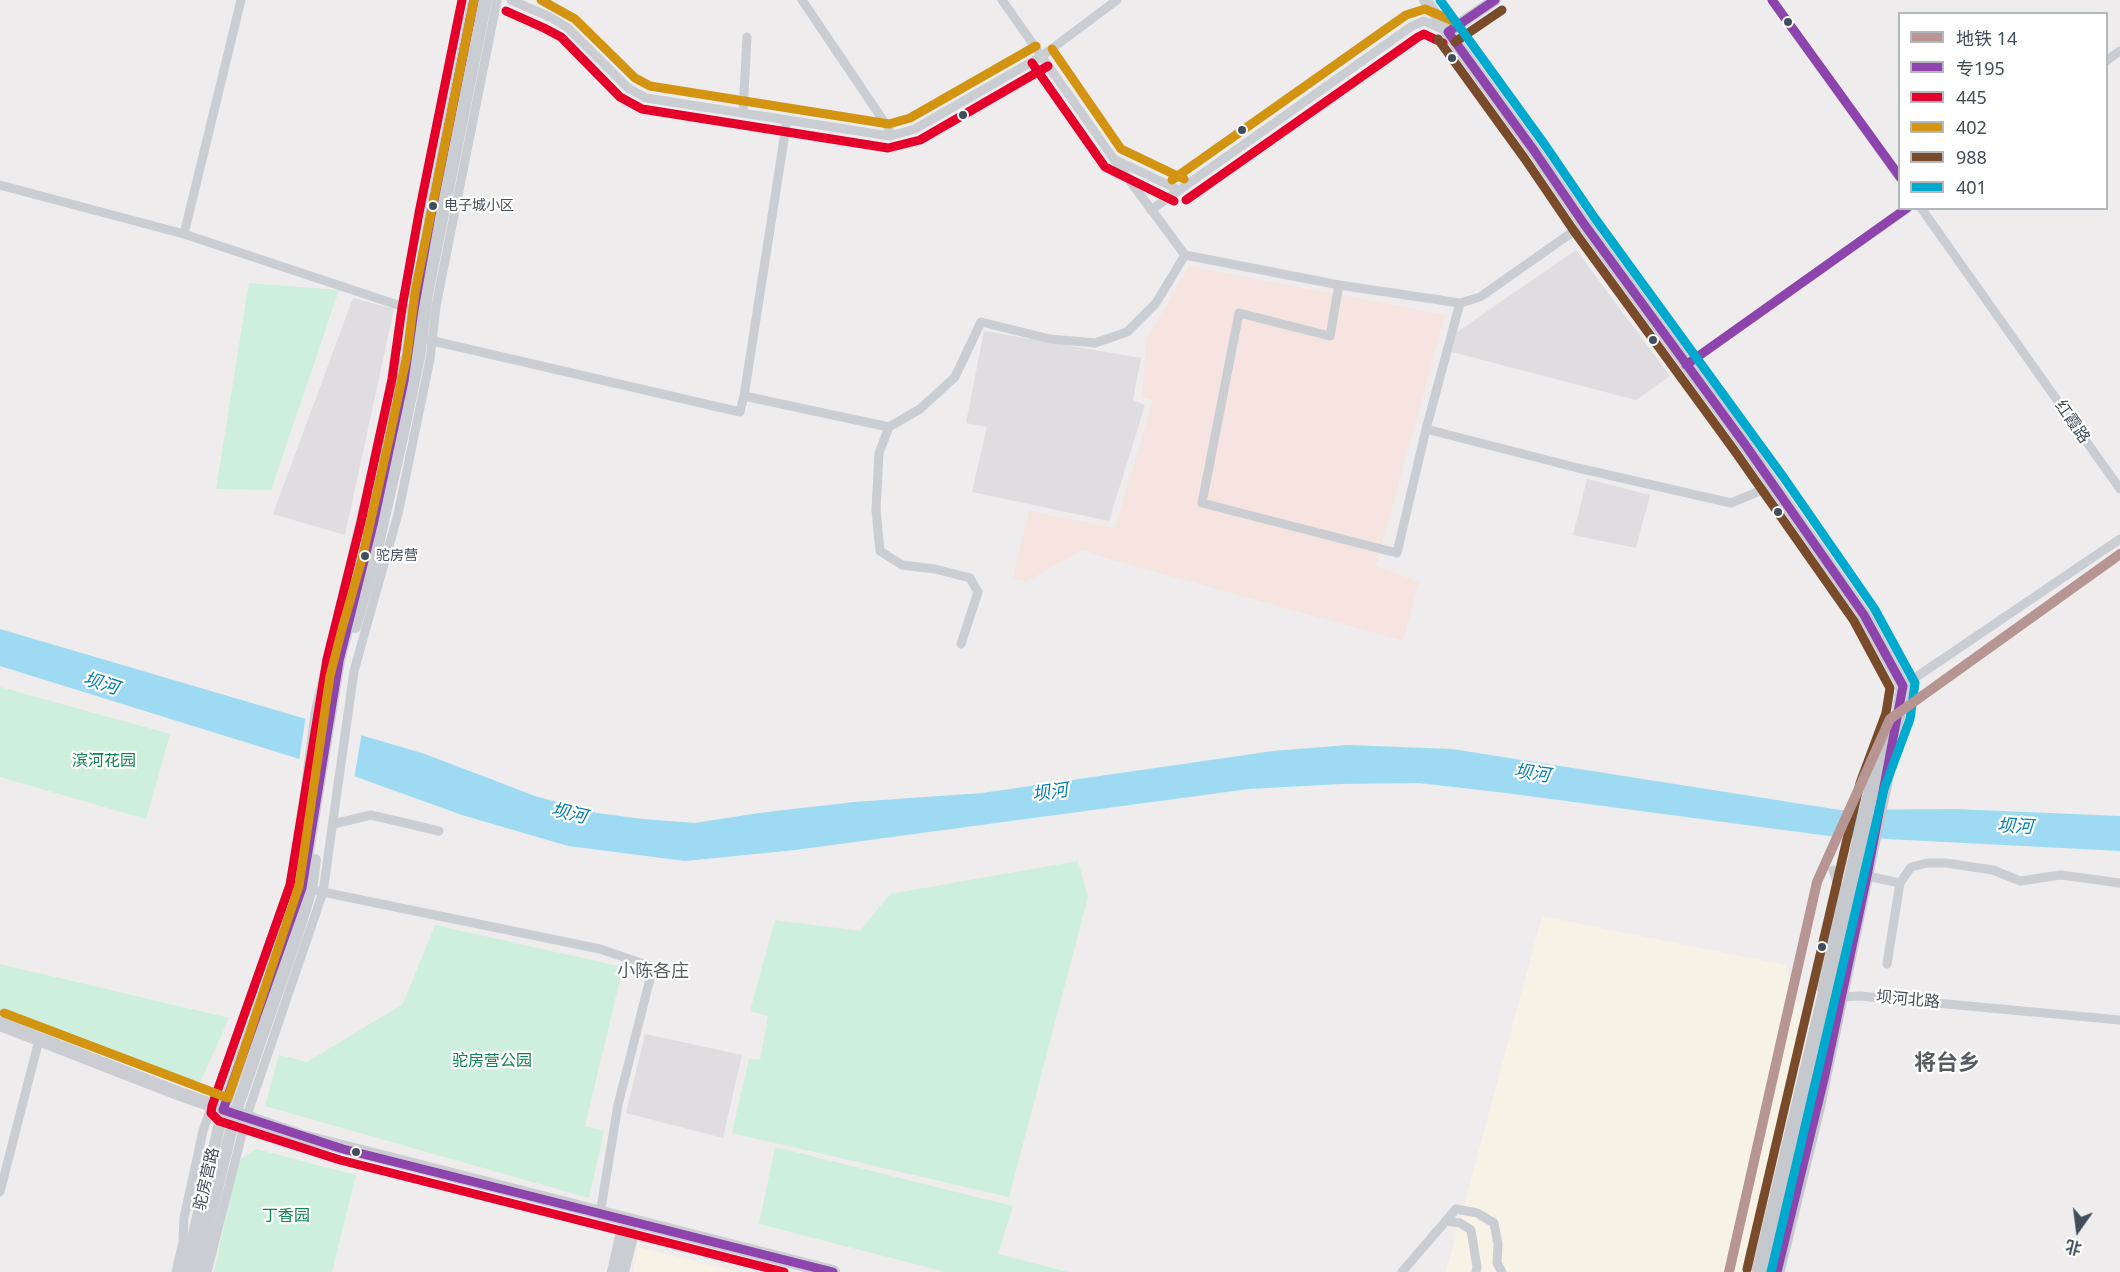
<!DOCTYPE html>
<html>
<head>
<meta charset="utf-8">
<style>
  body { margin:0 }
  #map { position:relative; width:2120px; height:1272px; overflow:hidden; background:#eeecec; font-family:"Noto Sans","Noto Sans SC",sans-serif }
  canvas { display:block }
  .legend { position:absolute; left:1898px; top:12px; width:210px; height:198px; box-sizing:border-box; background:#fff; border:2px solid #b3b8bd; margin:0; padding:8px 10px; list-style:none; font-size:18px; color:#424d5b }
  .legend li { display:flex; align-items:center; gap:12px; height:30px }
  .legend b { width:30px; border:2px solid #b3b8bd }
  .north { position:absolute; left:2048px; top:1200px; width:60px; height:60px; -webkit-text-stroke:4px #fff; paint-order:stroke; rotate:194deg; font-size:16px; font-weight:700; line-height:24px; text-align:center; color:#424d5b }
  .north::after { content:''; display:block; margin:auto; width:21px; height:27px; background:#424d5b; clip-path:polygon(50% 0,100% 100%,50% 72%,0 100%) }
</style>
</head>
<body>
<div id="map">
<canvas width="2120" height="1272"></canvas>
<ul class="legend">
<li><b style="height:8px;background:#b79593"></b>地铁 14</li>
<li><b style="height:8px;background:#8e44ad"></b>专195</li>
<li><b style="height:8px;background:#e4002b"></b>445</li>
<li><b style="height:8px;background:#d39412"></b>402</li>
<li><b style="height:8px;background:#7a4b2a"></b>988</li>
<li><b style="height:8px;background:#00a9ce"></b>401</li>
</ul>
<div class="north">北</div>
</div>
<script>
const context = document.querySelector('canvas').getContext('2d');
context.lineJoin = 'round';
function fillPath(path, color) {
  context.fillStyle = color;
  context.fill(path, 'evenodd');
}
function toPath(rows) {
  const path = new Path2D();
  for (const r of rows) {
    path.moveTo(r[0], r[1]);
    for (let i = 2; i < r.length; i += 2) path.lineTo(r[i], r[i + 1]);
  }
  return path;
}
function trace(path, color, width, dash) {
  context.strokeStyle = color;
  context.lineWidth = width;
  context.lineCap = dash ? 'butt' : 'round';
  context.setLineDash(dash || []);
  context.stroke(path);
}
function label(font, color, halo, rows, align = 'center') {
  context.font = font + ' "Noto Sans","Noto Sans SC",sans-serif';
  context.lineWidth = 4.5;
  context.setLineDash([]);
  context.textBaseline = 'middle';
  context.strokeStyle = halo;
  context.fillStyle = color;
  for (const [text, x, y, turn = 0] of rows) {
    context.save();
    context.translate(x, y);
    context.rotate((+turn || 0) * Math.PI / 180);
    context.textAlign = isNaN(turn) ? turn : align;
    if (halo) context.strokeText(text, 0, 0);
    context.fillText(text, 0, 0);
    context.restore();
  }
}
fillPath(toPath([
  [1542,916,1786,965,1808,1029,1749,1272,1446,1272],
  [638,1247,739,1272,633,1272]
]), '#f6f2e6');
fillPath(toPath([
  [1576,250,1670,376,1636,400,1452,352,1457,332],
  [353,298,394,309,345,535,273,514],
  [984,331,1141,358,1133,400,1145,405,1109,521,972,492,987,427,966,423],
  [1587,479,1650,495,1636,548,1573,535],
  [645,1034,742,1055,723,1138,626,1113]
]), '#dfdddf');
fillPath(toPath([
  [1189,266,1445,315,1376,566,1419,582,1403,641,1106,558,1082,550,1027,581,1013,578,1029,511,1115,528,1153,400,1142,397,1146,340]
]), '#f6e4e0');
fillPath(toPath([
  [249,283,339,290,271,490,216,489],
  [0,687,170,734,146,819,0,777],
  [1078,861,1088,897,1009,1197,732,1133,749,1059,760,1060,768,1016,750,1011,775,920,860,931,890,894],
  [435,925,623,967,585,1126,604,1131,589,1198,265,1106,279,1055,307,1062,403,1004],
  [0,964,229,1018,197,1089,0,1018],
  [775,1147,1013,1206,998,1254,1068,1272,946,1272,759,1224],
  [256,1149,356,1175,332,1272,214,1272,238,1161]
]), '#ceefdd');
fillPath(toPath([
  [0,629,425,754,535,796,597,813,643,819,695,823,759,813,854,802,982,793,1273,751,1348,745,1452,749,1840,810,1955,809,2120,816,2120,851,1829,836,1506,793,1419,783,1341,784,1249,789,795,850,685,861,568,846,462,815,351,775,0,666]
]), '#9edaf2');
fillPath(toPath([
  [306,715,362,732,354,779,299,761]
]), '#eeecec');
trace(toPath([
  [511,0,550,17,568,28,628,88,646,98,890,136,915,129,1042,56,1117,0],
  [802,0,889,129,890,136],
  [1002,0,1113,158,1185,255,1339,285,1460,303,1480,297,1584,224],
  [1772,0,1900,178],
  [2106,61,2120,51],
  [743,113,747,37],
  [1116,160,1179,190],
  [0,185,184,234,419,312],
  [1921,208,2120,489],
  [1151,210,1412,26,1424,21,1446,31],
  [184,234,241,0],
  [1339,285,1330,336,1239,313,1202,503,1397,553,1426,429,1460,303],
  [429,340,740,412,744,396,787,120],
  [1686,365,1908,208],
  [744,396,889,427],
  [1426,429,1578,468,1731,503,1774,485],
  [961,644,978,592,970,578,935,569,902,565,880,551,876,510,879,453,889,427,920,409,955,377,981,322,1050,339,1095,343,1127,332,1156,303,1185,255],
  [1903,686,2120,539],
  [333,824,371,815,439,831],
  [1833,870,1838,885,1816,984,1825,992,1841,997,1860,996,2120,1020],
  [1867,876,1900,883],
  [318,891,600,949,653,967,618,1105,600,1214],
  [1887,964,1900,883,1911,867,1927,863,1946,863,1993,870,2020,881,2061,875,2120,883],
  [0,1192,39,1040],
  [1446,1221,1460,1223,1471,1230,1477,1267,1476,1272],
  [176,1272,183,1242,184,1218,203,1131,290,885,298,845,315,713,394,378,405,358],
  [207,1272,246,1118,323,892,354,671,398,514,430,359,436,306,497,0],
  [1402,1272,1456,1209,1477,1213,1494,1223,1498,1244,1497,1263,1502,1272]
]), '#cacdd1', 9);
trace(toPath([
  [1425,0,1448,32,1495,0],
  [355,627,374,562,402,438,419,357,427,294,486,0],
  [185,1272,223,1110,302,888,339,661,373,525,404,381,414,310,431,215,474,0],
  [197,1272,235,1114,298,932,311,889,315,860],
  [613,1272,621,1236,629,1221],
  [623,1272,631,1240,629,1222]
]), '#cacdd1', 12);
trace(toPath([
  [1448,32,1535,152,1584,224,1744,443,1864,615,1903,686,1898,716],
  [0,1024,180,1094,303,1137,833,1272]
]), '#cbcdd2', 14);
trace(toPath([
  [1759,1272,1826,990,1872,786,1898,716],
  [1777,1272,1817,1109,1890,758]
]), '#c5c8cd', 15);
trace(toPath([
  [474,0,431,215,414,310,404,381,373,525,339,661,302,888,223,1110,343,1149,833,1272],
  [1495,0,1448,32,1535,152,1584,224,1744,443,1864,615,1903,686,1867,876,1824,1079,1777,1272],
  [1772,0,1900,177],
  [1686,365,1907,208]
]), '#8e44ad', 9);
trace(toPath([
  [462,0,419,213,402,308,392,379,361,522,327,659,290,885,212,1106,211,1113,219,1121,340,1160,784,1272],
  [506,11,544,28,561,37,620,97,642,109,888,148,920,140,1048,66],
  [1032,63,1105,167,1174,201],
  [1186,200,1418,37,1424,34,1443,43]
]), '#e4002b', 9);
trace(toPath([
  [541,0,575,19,635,78,650,86,889,124,910,118,1036,46],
  [1052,49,1121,149,1184,179],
  [1172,180,1406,15,1425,9,1453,21],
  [4,1013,228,1098,299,886,330,676,342,629,362,559,390,435,407,355,415,292,474,0]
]), '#d39412', 9);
trace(toPath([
  [1438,39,1525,159,1574,231,1734,450,1854,621,1890,688,1886,713,1860,783,1747,1269],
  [1455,42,1502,10]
]), '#7a4b2a', 9);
trace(toPath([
  [1440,0,1545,145,1594,217,1784,478,1874,608,1915,683,1910,719,1884,789,1771,1272]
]), '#00a9ce', 9);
trace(toPath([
  [1729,1272,1817,882,1890,719,2120,554]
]), '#b79593', 10);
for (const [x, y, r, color] of [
  [1788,22,5,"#424d5b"],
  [1452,58,5,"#424d5b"],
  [963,115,5,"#424d5b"],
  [1242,130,5,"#424d5b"],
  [433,206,5,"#424d5b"],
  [1653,340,5,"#424d5b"],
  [1778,512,5,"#424d5b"],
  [365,556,5,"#424d5b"],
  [1822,947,5,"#424d5b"],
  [356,1152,5,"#424d5b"]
]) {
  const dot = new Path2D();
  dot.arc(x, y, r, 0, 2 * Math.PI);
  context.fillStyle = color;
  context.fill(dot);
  trace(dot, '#fff', 2);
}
label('14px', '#424d5b', '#fff', [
  ["电子城小区",444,206],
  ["驼房营",376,556]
], 'left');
label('16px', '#424d5b', '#fff', [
  ["红霞路",2072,422,55],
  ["坝河北路",1908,1000,5],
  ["驼房营路",207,1179,-77]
]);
label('16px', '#0e8250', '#fff', [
  ["滨河花园",104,761],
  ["驼房营公园",492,1061],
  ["丁香园",286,1216]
]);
label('italic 18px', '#007eb0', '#fff', [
  ["坝河",101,684,17],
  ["坝河",1532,774,8],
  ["坝河",1050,793,-8],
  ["坝河",569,814,13],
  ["坝河",2015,827,3]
]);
label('18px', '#585b61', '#fff', [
  ["小陈各庄",653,972]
]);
label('bold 22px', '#585b61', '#fff', [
  ["将台乡",1947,1064]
]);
</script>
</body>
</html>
